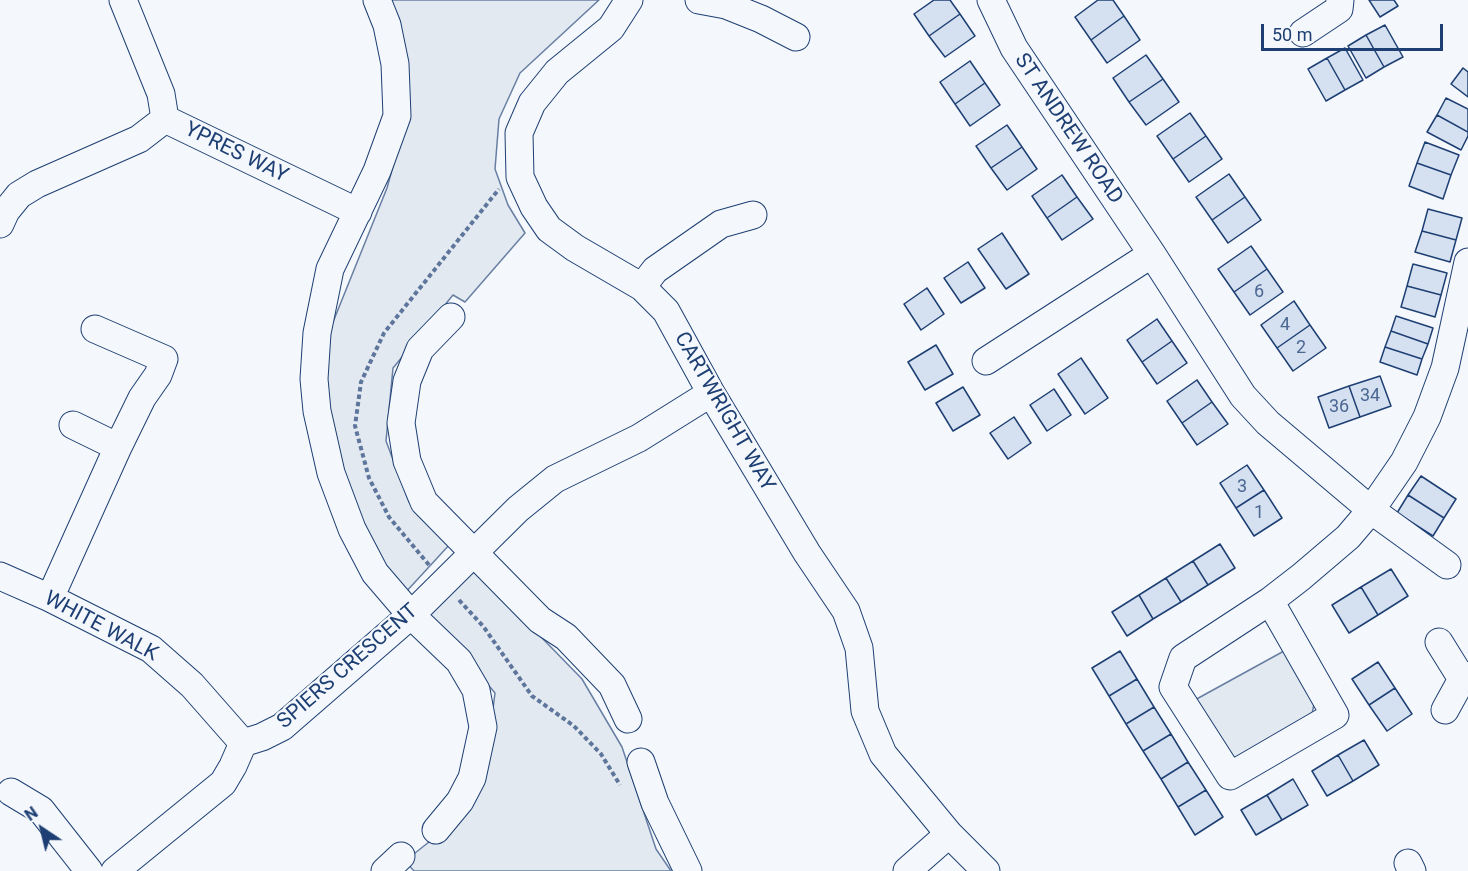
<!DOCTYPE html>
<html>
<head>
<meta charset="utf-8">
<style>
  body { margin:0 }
  #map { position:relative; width:1468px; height:871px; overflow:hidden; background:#f4f7fb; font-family:Roboto,sans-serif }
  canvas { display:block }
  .north { position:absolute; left:12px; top:799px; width:60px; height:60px; -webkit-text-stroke:4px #f4f7fb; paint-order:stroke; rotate:325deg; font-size:16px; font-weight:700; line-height:24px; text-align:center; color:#1d3f73 }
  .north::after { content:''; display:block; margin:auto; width:21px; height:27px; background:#1d3f73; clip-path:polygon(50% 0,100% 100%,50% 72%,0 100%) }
  .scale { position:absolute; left:1261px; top:24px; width:182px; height:27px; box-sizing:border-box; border:3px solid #1d3f73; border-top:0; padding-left:8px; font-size:18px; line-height:21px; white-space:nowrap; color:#1d3f73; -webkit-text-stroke:4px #f4f7fb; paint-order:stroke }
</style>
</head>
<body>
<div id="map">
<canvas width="1468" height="871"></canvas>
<div class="north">N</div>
<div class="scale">50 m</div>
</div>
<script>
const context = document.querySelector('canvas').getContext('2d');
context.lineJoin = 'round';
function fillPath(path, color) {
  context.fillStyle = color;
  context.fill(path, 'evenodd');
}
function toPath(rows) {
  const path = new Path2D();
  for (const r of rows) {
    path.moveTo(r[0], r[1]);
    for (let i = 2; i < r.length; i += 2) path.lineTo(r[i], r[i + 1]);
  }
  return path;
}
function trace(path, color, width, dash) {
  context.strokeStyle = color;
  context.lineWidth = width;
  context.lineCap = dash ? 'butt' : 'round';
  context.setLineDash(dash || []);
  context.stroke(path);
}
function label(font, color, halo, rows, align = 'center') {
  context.font = font + ' Roboto,sans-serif';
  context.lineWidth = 4.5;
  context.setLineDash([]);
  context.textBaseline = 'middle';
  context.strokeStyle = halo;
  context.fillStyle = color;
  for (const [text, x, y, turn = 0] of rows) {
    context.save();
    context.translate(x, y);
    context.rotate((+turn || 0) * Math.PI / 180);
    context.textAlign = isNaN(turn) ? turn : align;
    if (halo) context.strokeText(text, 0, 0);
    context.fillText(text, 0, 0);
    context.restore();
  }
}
const green = toPath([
  [388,0,599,0,520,73,499,119,495,169,508,205,525,233,465,302,453,295,393,368,386,441,409,502,451,543,404,594,360,529,325,400,329,332,387,188,407,116,388,0],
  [469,563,582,679,622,747,656,849,671,871,414,871,405,861,444,830,485,772,495,693,452,642,422,612,469,563],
  [1284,651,1314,704,1311,719,1239,761,1227,760,1193,701,1284,651]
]);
fillPath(green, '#e3e9f0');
trace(green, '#687fa3', 1.5);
const building = toPath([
  [934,0,950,0,960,14,929,36,914,14,934,0],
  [1098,0,1113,0,1124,16,1091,40,1075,17,1098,0],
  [1369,0,1394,0,1398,6,1380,17,1369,0],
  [960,14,975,36,945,57,929,36,960,14],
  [1124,16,1140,40,1107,63,1091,40,1124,16],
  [1385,25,1403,57,1384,67,1366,35,1385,25],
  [1366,35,1384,67,1366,78,1348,46,1366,35],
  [1345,48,1363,80,1345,90,1327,58,1345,48],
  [1146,55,1163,79,1129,102,1113,78,1146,55],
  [1327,58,1345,90,1326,101,1308,69,1327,58],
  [970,61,985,83,955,104,940,82,970,61],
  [1463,68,1468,72,1468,97,1451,84,1463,68],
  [1163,79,1179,102,1146,125,1129,102,1163,79],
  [985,83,1000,105,970,126,955,104,985,83],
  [1446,98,1468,109,1468,132,1437,115,1446,98],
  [1190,113,1206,136,1173,159,1157,136,1190,113],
  [1437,115,1468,132,1468,136,1461,150,1427,132,1437,115],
  [1007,125,1022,147,991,168,976,146,1007,125],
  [1206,136,1222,159,1189,182,1173,159,1206,136],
  [1425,142,1459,155,1451,175,1417,163,1425,142],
  [1022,147,1037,169,1007,190,991,168,1022,147],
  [1417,163,1451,175,1443,199,1409,186,1417,163],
  [1229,174,1245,197,1212,220,1196,197,1229,174],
  [1062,175,1077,197,1047,218,1032,196,1062,175],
  [1077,197,1093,219,1062,240,1047,218,1077,197],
  [1245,197,1261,220,1228,243,1212,220,1245,197],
  [1428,209,1462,218,1456,240,1422,231,1428,209],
  [1422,231,1456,240,1450,262,1415,252,1422,231],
  [1002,233,1029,274,1006,289,978,249,1002,233],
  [1251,246,1267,269,1234,292,1218,269,1251,246],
  [968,262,985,288,961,303,944,278,968,262],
  [1413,264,1447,273,1441,295,1407,286,1413,264],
  [1267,269,1283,292,1250,315,1234,292,1267,269],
  [1407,286,1441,295,1435,317,1401,307,1407,286],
  [927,288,944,314,921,330,904,304,927,288],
  [1294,301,1310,325,1277,348,1261,325,1294,301],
  [1396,316,1433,328,1428,344,1391,331,1396,316],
  [1157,319,1172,341,1142,362,1127,340,1157,319],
  [1310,325,1326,348,1293,371,1277,348,1310,325],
  [1391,331,1428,344,1422,359,1385,347,1391,331],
  [1172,341,1187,363,1157,384,1142,362,1172,341],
  [936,345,953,374,925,390,908,362,936,345],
  [1385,347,1422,359,1417,375,1380,362,1385,347],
  [1081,358,1108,398,1085,414,1058,374,1081,358],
  [1380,376,1391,406,1360,417,1349,386,1380,376],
  [1197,380,1212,402,1182,423,1167,401,1197,380],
  [1349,386,1360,417,1329,428,1318,397,1349,386],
  [963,387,980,415,953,431,936,403,963,387],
  [1054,389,1071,415,1047,431,1030,405,1054,389],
  [1212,402,1228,424,1197,445,1182,423,1212,402],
  [1014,417,1031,443,1008,459,990,433,1014,417],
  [1247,465,1264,490,1236,508,1220,483,1247,465],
  [1421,476,1456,499,1444,518,1408,495,1421,476],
  [1264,490,1282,518,1254,536,1236,508,1264,490],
  [1408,495,1444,518,1433,536,1397,513,1408,495],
  [1220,544,1235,568,1208,585,1193,561,1220,544],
  [1193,561,1208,585,1181,602,1166,578,1193,561],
  [1391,569,1408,596,1378,615,1361,587,1391,569],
  [1166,578,1181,602,1153,619,1139,595,1166,578],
  [1361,587,1378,615,1349,633,1332,605,1361,587],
  [1139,595,1153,619,1127,636,1112,612,1139,595],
  [1120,651,1137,679,1109,696,1092,668,1120,651],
  [1378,662,1395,688,1369,705,1352,679,1378,662],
  [1137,679,1154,707,1126,724,1109,696,1137,679],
  [1395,688,1412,714,1387,731,1369,705,1395,688],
  [1154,707,1171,734,1143,751,1126,724,1154,707],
  [1171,734,1188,762,1161,779,1143,751,1171,734],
  [1364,740,1379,765,1353,781,1338,755,1364,740],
  [1338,755,1353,781,1327,796,1312,771,1338,755],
  [1188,762,1206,790,1178,807,1161,779,1188,762],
  [1293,779,1308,805,1282,820,1267,795,1293,779],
  [1206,790,1223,817,1195,835,1178,807,1206,790],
  [1267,795,1282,820,1256,835,1241,810,1267,795]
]);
fillPath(building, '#d5e0f0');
trace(building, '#1d3f73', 1.5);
const minor = toPath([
  [123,0,161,94,165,119],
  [377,0,387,25,395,64,397,116,377,171,330,269,317,333,314,379,317,411,331,473,352,529,375,573,411,615,459,661,476,690,483,727,472,778,460,801,436,830],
  [629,0,611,28,557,72,532,103,519,133,520,177,534,207,549,229,575,248,642,287,666,311,711,393,807,553,846,611,859,648,865,711,883,754,949,834,986,871],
  [699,0,726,5,761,19,796,37],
  [991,0,1014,48,1152,254,1243,396,1268,423,1371,510,1447,565],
  [1303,33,1339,9,1340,0],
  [165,119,358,212],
  [0,224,6,211,19,195,37,184,139,139,165,119],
  [642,287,655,270,721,224,753,215],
  [451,317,420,349,407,381,401,423,407,461,424,502,540,620,566,637,612,685,628,719],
  [986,361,1152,254],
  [73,425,118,447],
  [0,576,50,598,151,649,192,685,243,743],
  [50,598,118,447,142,398,158,375,164,359,95,329],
  [1270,601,1335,715,1230,776,1173,687,1183,658,1270,601,1301,577,1348,537,1371,510,1404,462,1427,417,1445,368,1468,262],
  [1439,642,1462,679],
  [1445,710,1462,679,1468,676],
  [641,762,655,803,688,871],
  [11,792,41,810,89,871],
  [1408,863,1412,871],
  [115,871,223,783,233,766,243,743,262,737,282,727,411,615,518,509,555,479,639,438,711,393],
  [385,871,401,856],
  [907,871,949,834]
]);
trace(minor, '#1d3f73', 29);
trace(toPath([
  [429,565,389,517,369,478,355,426,361,382,384,333,499,189],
  [459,600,483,626,532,696,574,726,601,754,620,785]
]), '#5e769c', 4, [4.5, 3]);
trace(minor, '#f4f7fb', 27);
label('18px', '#4b6792', null, [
  ["6",1259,292],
  ["4",1285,325],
  ["2",1301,348],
  ["34",1370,396],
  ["36",1339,407],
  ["3",1242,487],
  ["1",1259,513]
]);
label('21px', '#1d3f73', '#f4f7fb', [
  ["ST ANDREW ROAD",1068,129,56],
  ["YPRES WAY",236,153,26],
  ["CARTWRIGHT WAY",724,412,60],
  ["WHITE WALK",101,627,28],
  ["SPIERS CRESCENT",348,667,-41]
]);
</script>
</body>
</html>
